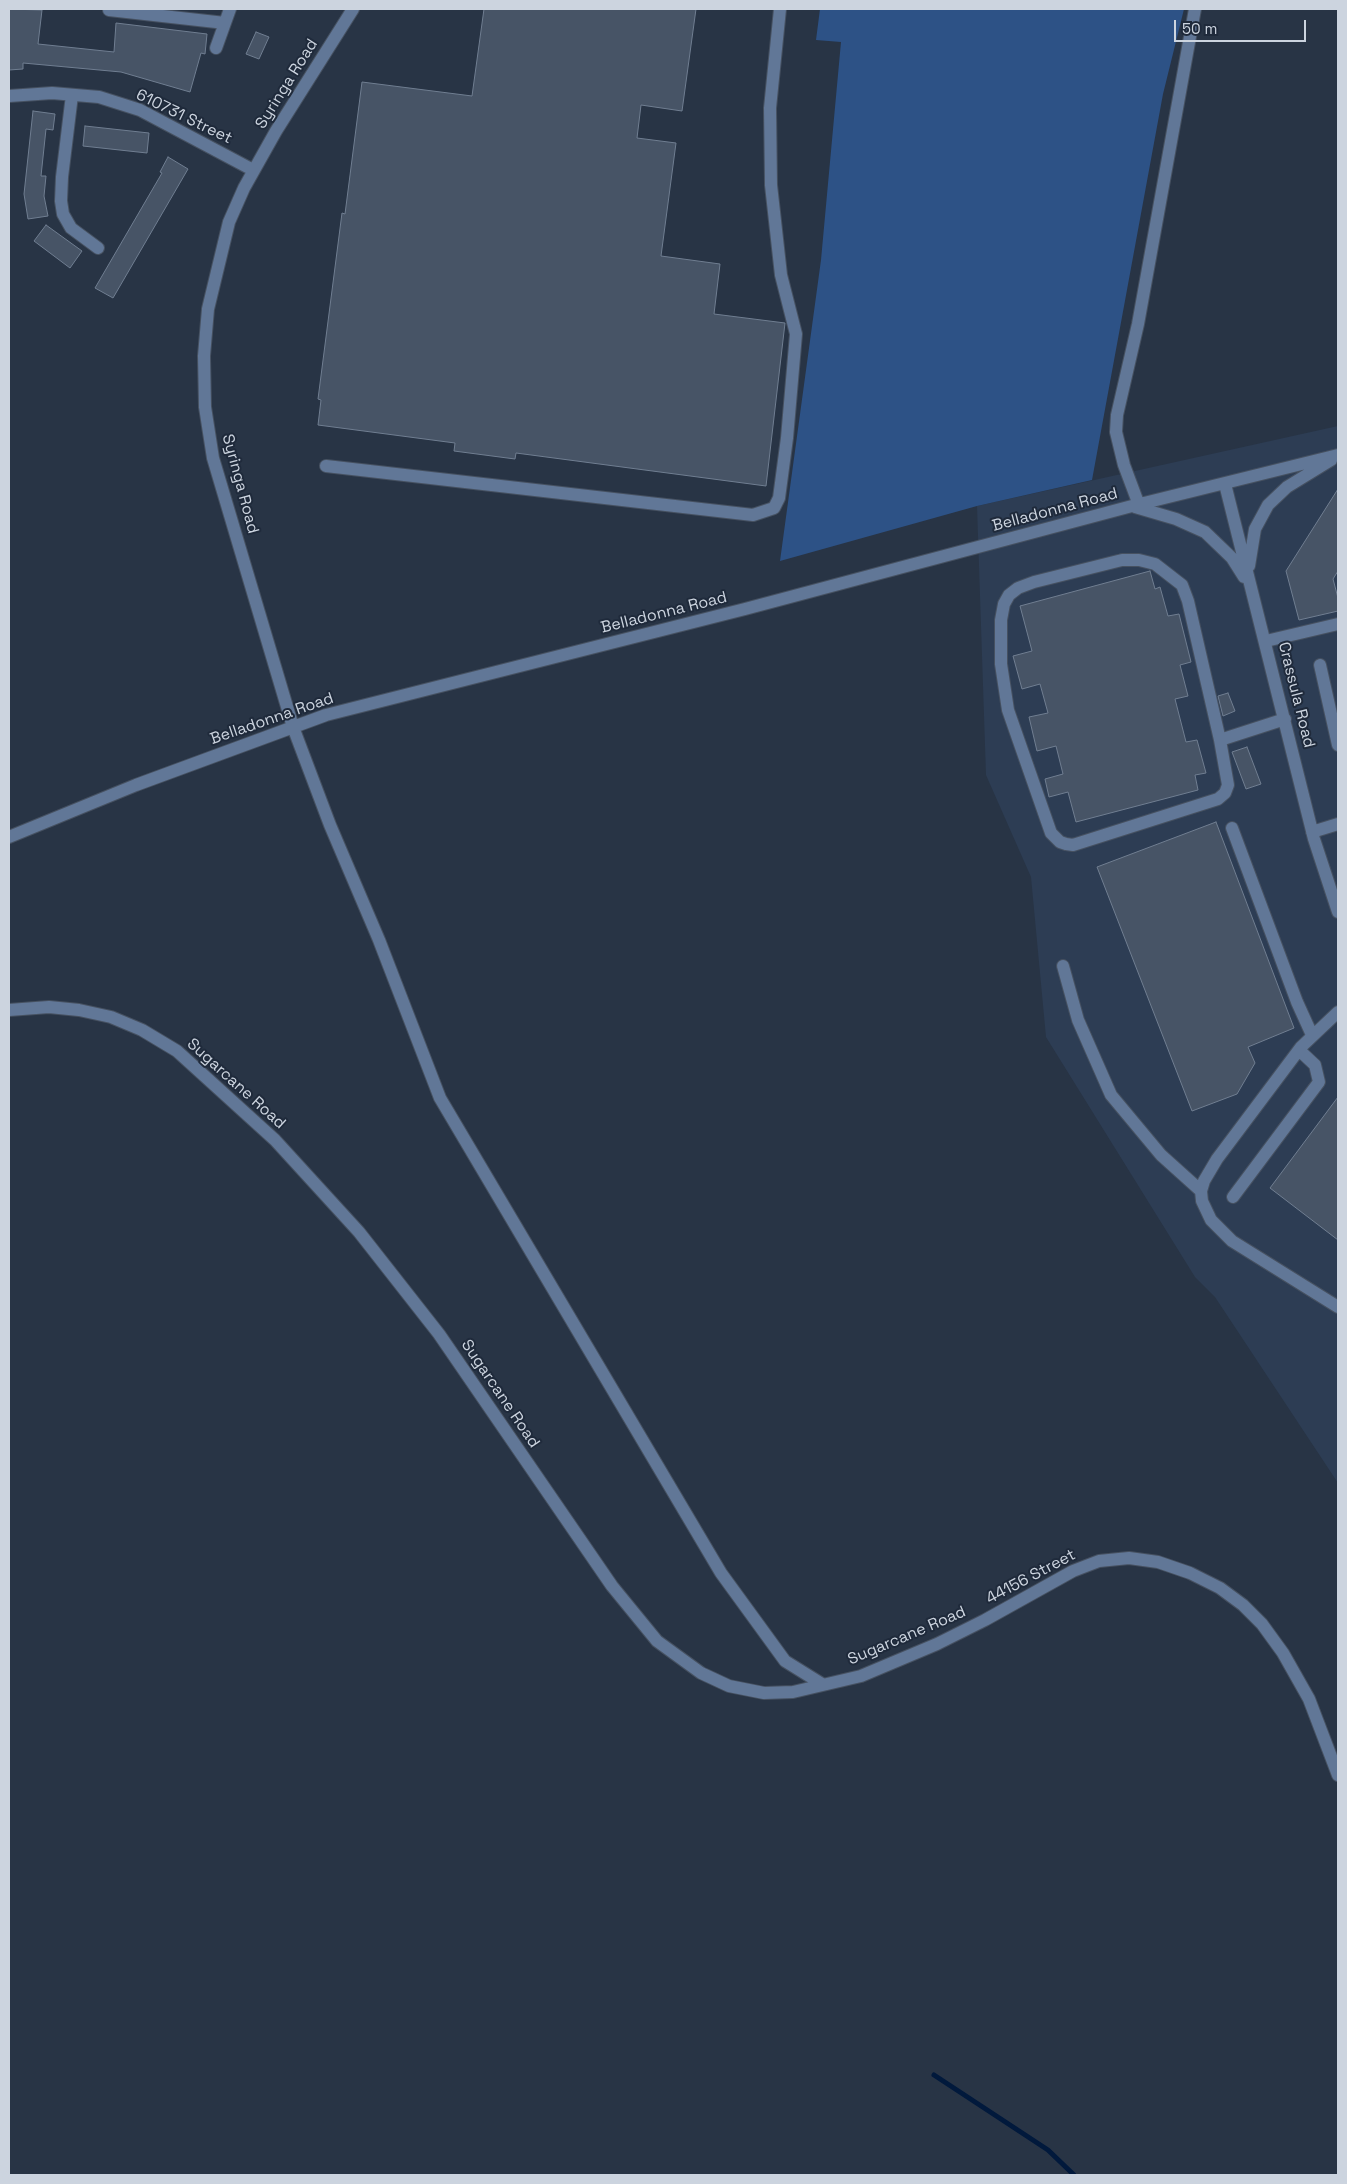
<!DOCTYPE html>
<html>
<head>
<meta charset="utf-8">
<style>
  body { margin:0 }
  #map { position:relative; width:1347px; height:2184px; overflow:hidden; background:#283445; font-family:"Space Grotesk",sans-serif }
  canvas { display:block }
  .frame { position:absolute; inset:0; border:10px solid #ccd4df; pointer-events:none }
  .scale { position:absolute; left:1174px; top:20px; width:132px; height:22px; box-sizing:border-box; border:2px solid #ccd4df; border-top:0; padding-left:6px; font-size:15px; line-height:18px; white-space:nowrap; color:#ccd4df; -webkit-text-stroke:4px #1f2a3b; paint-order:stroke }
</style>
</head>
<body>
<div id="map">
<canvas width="1347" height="2184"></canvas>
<div class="frame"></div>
<div class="scale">50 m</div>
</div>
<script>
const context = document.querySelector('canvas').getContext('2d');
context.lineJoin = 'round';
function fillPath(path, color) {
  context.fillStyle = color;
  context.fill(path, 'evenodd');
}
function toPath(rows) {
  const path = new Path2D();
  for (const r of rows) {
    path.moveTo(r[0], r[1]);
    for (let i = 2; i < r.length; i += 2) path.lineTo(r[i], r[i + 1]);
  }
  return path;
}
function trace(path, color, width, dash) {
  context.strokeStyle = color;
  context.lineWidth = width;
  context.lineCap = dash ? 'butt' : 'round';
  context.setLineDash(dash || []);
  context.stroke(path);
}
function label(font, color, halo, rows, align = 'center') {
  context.font = font + ' "Space Grotesk",sans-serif';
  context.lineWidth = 4;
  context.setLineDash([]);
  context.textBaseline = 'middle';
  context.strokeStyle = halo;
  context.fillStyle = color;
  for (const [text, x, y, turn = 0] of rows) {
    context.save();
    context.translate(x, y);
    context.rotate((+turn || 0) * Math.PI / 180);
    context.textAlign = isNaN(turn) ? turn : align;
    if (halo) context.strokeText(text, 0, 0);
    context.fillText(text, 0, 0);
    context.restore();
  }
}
fillPath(toPath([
  [1338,426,1338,1483,1215,1297,1195,1277,1046,1037,1031,877,986,775,977,506]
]), '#2d3d54');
fillPath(toPath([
  [820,9,1184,9,1163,94,1092,480,977,506,780,561,821,260,841,42,816,40]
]), '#2d5286');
trace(toPath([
  [934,2075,1048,2150,1074,2175]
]), '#01193c', 5);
const building = toPath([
  [9,9,42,10,38,44,114,52,116,23,207,34,205,54,201,53,190,92,121,72,23,63,23,69,9,70,9,9],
  [484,9,696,9,682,111,641,105,637,138,676,143,661,256,720,264,714,314,785,323,766,486,516,453,515,459,454,451,455,443,318,425,321,400,318,399,342,213,345,214,362,82,472,96,484,9],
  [256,32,269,37,259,59,246,54,256,32],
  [33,111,55,114,53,130,46,129,41,176,46,176,44,196,48,216,28,219,24,194,33,111],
  [85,126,149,133,147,153,83,146,85,126],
  [168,157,188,169,113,298,95,288,162,173,160,172,168,157],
  [46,225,82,251,70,268,34,241,46,225],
  [1338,489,1338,571,1333,579,1338,598,1338,611,1299,620,1286,571,1338,489],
  [1150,571,1155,589,1160,587,1168,616,1179,614,1191,662,1180,665,1188,696,1175,699,1186,742,1197,740,1206,773,1195,775,1198,790,1076,822,1068,792,1049,797,1045,779,1063,774,1056,746,1037,751,1029,717,1048,713,1040,684,1022,689,1013,656,1032,651,1020,606,1150,571],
  [1228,693,1235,711,1223,716,1218,696,1228,693],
  [1247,747,1261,784,1246,789,1232,752,1247,747],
  [1216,822,1294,1028,1248,1047,1255,1063,1237,1094,1192,1111,1097,867,1216,822],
  [1338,1097,1338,1240,1270,1188,1338,1097]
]);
fillPath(building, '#475466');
trace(building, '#707e91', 1);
const minor = toPath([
  [353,9,276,131,244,188,229,222,208,309,204,356,205,407,213,458,293,727,330,825,379,940,440,1098,721,1573,785,1661,822,1684],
  [109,10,225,23],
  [216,48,230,9],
  [72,95,62,177,61,201,63,214,71,228,98,248],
  [9,96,52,93,99,97,140,110,253,170],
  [326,466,753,515,774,508,779,498,787,438,796,334,781,275,771,185,770,108,780,9],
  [1225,484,1314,839,1338,912],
  [1139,505,1124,465,1116,432,1117,415,1138,324,1195,9],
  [1135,507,1176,519,1205,532,1232,558,1244,577],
  [1122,560,1139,560,1155,564,1182,585,1188,601,1220,740,1228,785,1225,793,1218,799,1073,845,1066,844,1060,842,1051,833,1008,710,1001,664,1001,620,1004,604,1009,595,1018,588,1034,582,1122,560],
  [1249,566,1255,529,1268,505,1287,487,1331,460],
  [1266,641,1338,624],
  [1320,665,1338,745],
  [1220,740,1285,719],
  [1232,828,1297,1002,1312,1035],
  [1312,832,1338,824],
  [9,837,136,785,326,715,745,609,1132,506,1338,455],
  [1063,966,1078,1020,1111,1095,1161,1155,1201,1191],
  [9,1010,49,1007,79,1010,111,1017,142,1030,177,1051,275,1140,359,1232,439,1334,612,1586,657,1641,701,1673,729,1686,764,1693,793,1692,861,1676,937,1644,985,1620,1073,1571,1099,1561,1129,1558,1158,1562,1190,1573,1220,1588,1243,1605,1262,1624,1283,1653,1309,1699,1338,1775],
  [1338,1012,1301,1047,1217,1159,1204,1181,1201,1191,1202,1201,1211,1220,1232,1241,1338,1307],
  [1233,1197,1319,1082,1315,1065,1299,1050]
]);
trace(minor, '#465161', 14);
trace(minor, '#617797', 12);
label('16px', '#ccd4df', '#1f2a3b', [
  ["Syringa Road",287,84,-58],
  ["610731 Street",184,117,26],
  ["Syringa Road",240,484,75],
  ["Belladonna Road",1055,510,-15],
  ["Belladonna Road",664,613,-14],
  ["Crassula Road",1296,695,76],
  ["Belladonna Road",272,719,-19],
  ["Sugarcane Road",236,1084,42],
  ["Sugarcane Road",500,1394,56],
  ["44156 Street",1031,1577,-28],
  ["Sugarcane Road",907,1636,-23]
]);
</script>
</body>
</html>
